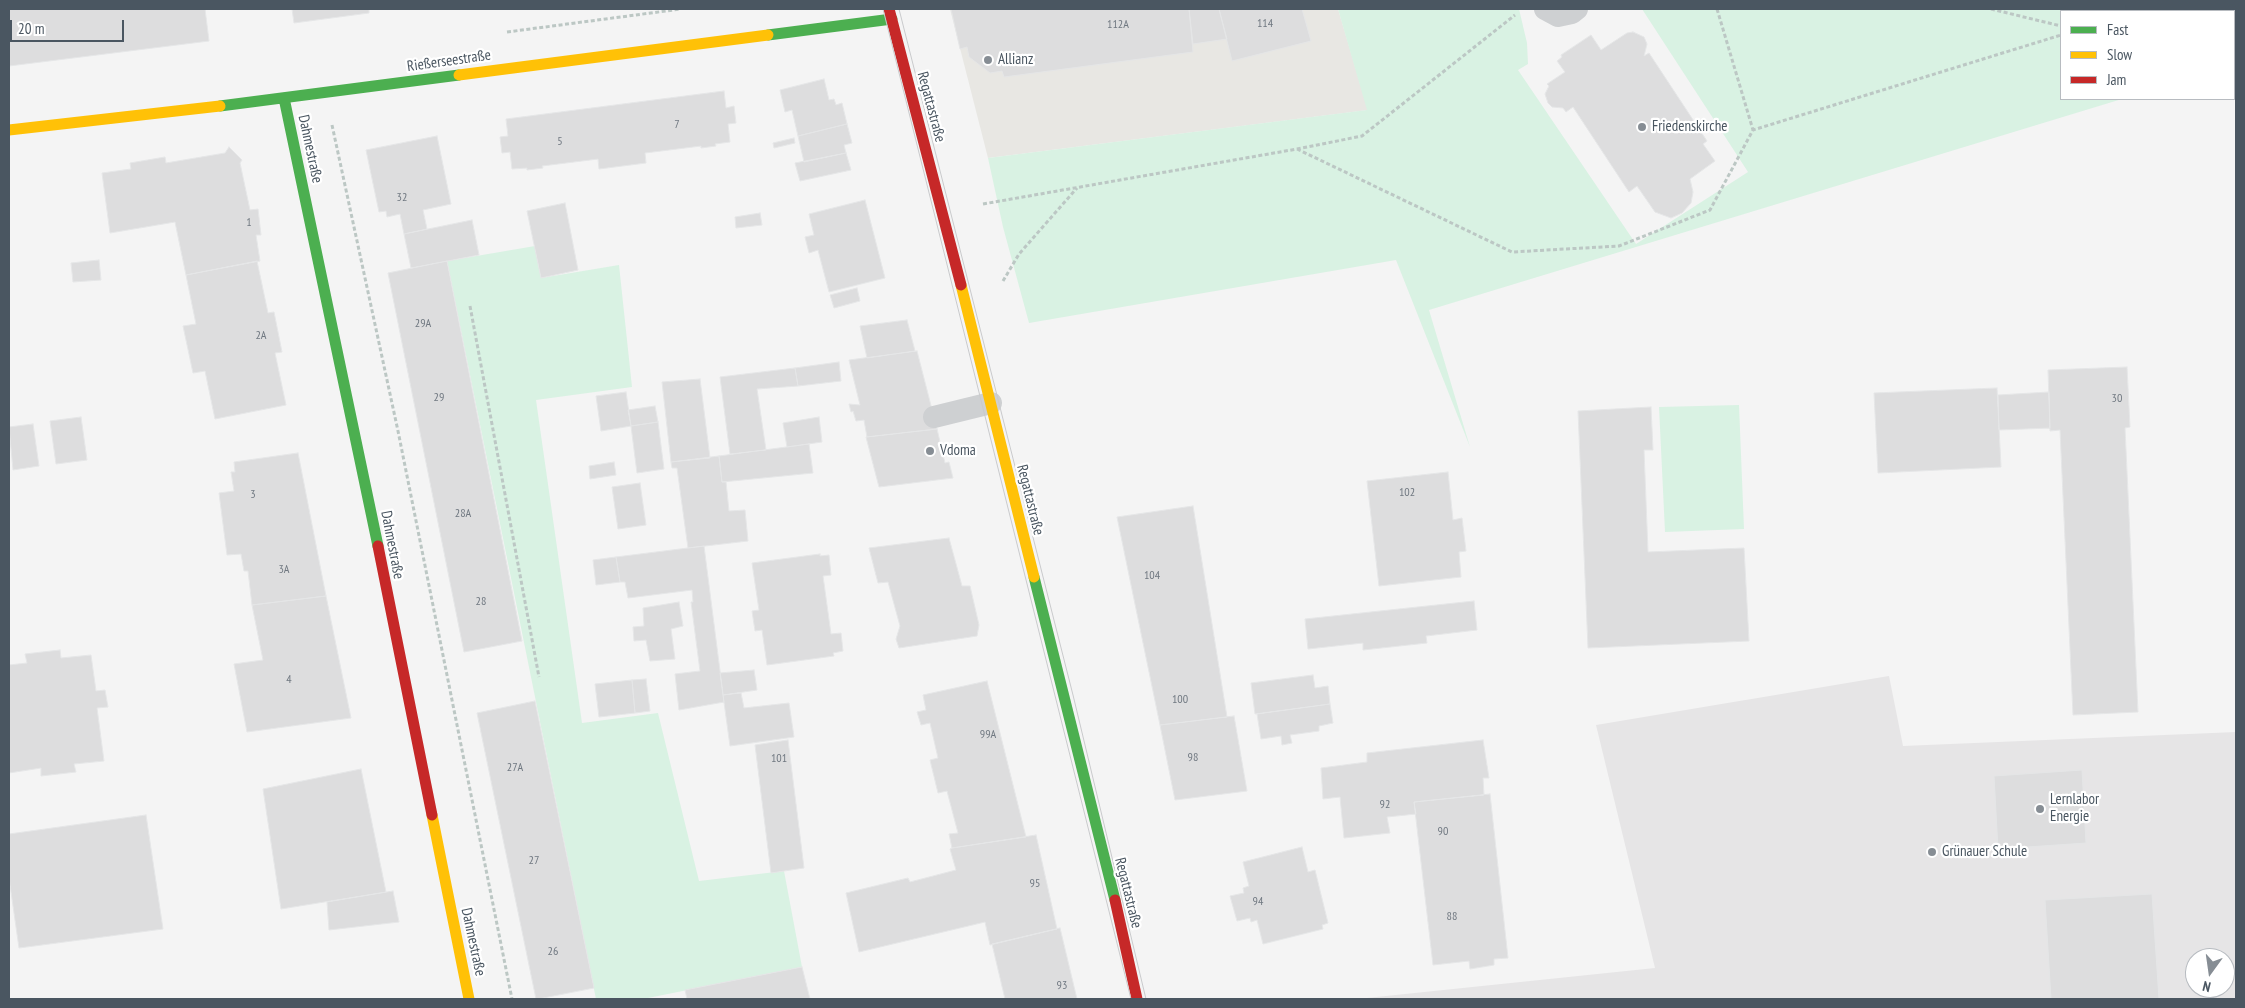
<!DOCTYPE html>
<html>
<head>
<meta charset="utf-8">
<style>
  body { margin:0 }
  #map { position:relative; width:2245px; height:1008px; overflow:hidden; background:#f4f4f4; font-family:"PT Sans Narrow",sans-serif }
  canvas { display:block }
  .frame { position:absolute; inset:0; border:10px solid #4a5661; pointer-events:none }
  .legend { position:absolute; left:2060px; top:10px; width:175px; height:90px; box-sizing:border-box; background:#fff; border:1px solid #b7bbc0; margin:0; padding:6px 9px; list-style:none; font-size:15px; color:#4a5661 }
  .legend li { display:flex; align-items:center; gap:10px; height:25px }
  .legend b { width:25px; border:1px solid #b7bbc0 }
  .north { position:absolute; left:2185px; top:948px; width:50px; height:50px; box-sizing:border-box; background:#fff; border:1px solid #b7bbc0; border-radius:50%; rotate:194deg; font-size:14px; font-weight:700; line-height:20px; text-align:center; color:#4a5661 }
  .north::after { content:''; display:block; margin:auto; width:18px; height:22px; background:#868d94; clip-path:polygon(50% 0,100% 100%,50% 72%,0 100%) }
  .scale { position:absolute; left:10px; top:20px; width:114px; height:22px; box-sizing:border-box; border:2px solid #4a5661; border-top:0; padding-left:6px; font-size:15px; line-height:18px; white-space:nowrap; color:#4a5661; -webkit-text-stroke:4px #fff; paint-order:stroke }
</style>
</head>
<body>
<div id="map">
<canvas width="2245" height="1008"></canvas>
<div class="frame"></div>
<ul class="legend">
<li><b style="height:6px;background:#4caf50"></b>Fast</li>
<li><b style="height:6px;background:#ffc107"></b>Slow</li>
<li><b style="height:6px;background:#c62828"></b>Jam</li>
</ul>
<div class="north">N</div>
<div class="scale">20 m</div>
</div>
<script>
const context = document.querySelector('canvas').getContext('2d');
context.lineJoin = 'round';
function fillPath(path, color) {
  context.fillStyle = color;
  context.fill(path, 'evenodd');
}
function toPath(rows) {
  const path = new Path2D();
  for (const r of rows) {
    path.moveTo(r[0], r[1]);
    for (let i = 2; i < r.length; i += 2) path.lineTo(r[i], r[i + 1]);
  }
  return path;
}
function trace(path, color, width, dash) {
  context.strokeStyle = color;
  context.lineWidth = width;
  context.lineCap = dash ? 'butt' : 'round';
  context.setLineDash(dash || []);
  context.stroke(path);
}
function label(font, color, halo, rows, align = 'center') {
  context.font = font + ' "PT Sans Narrow",sans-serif';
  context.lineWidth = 4.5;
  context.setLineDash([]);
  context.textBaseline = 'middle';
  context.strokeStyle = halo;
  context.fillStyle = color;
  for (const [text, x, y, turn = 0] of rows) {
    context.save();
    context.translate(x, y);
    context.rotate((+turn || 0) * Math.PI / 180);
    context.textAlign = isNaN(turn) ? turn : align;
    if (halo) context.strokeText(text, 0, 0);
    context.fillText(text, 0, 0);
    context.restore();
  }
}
fillPath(toPath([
  [950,9,1338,9,1368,110,988,158]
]), '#e8e7e3');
fillPath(toPath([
  [1889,676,1903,746,2236,732,2236,999,1357,999,1655,968,1596,725],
  [2195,958,2225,958,2225,988,2195,988]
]), '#e6e5e6');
fillPath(toPath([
  [1338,9,1519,9,1527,43,1528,64,1518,70,1636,244,1748,172,1642,9,2202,9,2202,11,2061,11,2061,99,2122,99,1429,310,1470,447,1396,260,1029,323,1003,227,988,158,1367,110],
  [535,246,541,278,619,265,632,387,536,400,582,723,658,713,699,881,784,871,802,967,643,999,596,999,447,261],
  [1739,405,1744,529,1665,532,1659,407]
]), '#d9f2e3');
const building = toPath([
  [9,9,205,9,209,41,9,66,9,9],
  [292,9,369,9,369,13,294,23,292,9],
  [951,9,1189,9,1193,52,1004,77,1002,71,990,73,969,57,967,47,960,49,951,9],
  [1189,9,1219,9,1227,39,1193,44,1189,9],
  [1219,9,1302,9,1311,41,1232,61,1219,9],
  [1633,32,1644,37,1647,44,1644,56,1649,53,1707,141,1703,144,1715,161,1690,179,1693,192,1691,203,1682,213,1671,218,1655,212,1637,186,1629,192,1573,107,1566,112,1563,108,1552,107,1548,103,1545,94,1549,86,1547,84,1565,72,1557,61,1562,57,1561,55,1591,35,1601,50,1627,33,1633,32],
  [824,79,829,100,834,99,836,105,842,103,847,124,798,136,792,110,785,112,780,90,824,79],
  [724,91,726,108,734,106,736,123,728,124,730,142,715,144,716,146,701,148,701,146,645,153,646,163,599,169,598,159,542,166,543,168,527,170,527,168,512,169,510,152,502,153,500,137,508,136,506,119,724,91],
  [847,124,852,143,844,145,846,153,804,162,798,136,847,124],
  [437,136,451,204,423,210,427,229,404,234,400,214,387,217,386,211,379,212,366,150,437,136],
  [794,138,795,143,774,148,773,143,794,138],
  [229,147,242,160,240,163,250,210,258,209,261,235,256,235,260,261,186,275,175,222,110,233,102,173,131,169,130,163,165,157,166,163,225,153,229,147],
  [846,153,851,170,800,181,795,163,846,153],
  [865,200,885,278,829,292,818,250,809,253,805,237,814,235,809,214,865,200],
  [565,203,578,270,541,278,527,211,565,203],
  [760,213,762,225,736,228,735,217,760,213],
  [472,220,479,255,411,268,404,234,472,220],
  [99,260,101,280,73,282,71,263,99,260],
  [257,261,268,313,274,312,282,352,275,353,286,405,215,419,205,371,193,373,183,326,196,324,186,275,257,261],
  [447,261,522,641,464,652,388,273,447,261],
  [857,288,860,301,834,308,830,295,857,288],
  [907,320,915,351,867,358,860,326,907,320],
  [917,351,937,429,867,437,864,420,856,421,853,411,851,412,849,404,860,405,849,360,917,351],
  [839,362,841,381,798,386,795,368,839,362],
  [2127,367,2130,427,2125,428,2138,712,2073,715,2060,430,2050,431,2048,370,2127,367],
  [795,368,798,386,757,389,766,450,730,454,720,377,795,368],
  [700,379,710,458,671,462,662,382,700,379],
  [1997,388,2001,467,1878,473,1874,393,1997,388],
  [626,392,631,426,601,431,596,396,626,392],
  [2049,392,2050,428,1999,430,1998,395,2049,392],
  [655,406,658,422,631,426,628,410,655,406],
  [1651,407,1653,450,1644,450,1648,552,1744,548,1749,641,1588,648,1578,411,1651,407],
  [81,417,87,460,56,464,50,421,81,417],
  [819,417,822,442,787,447,783,423,819,417],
  [658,422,664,469,637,473,631,426,658,422],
  [33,424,39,466,13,470,9,427,33,424],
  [937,429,945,463,949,462,953,478,879,487,866,437,937,429],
  [809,444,813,473,722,482,719,456,809,444],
  [298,453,326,596,252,605,248,571,244,571,241,554,227,555,219,493,234,491,231,472,235,472,234,462,298,453],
  [719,456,722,482,726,482,729,511,745,510,748,541,688,548,677,468,672,468,671,462,719,456],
  [614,462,616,475,590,479,589,466,614,462],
  [1448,472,1453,520,1462,518,1466,551,1459,552,1461,577,1379,586,1367,481,1448,472],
  [640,483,646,525,618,529,612,487,640,483],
  [1193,506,1227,717,1160,725,1117,517,1193,506],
  [949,538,962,586,970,586,979,625,977,636,899,648,896,639,900,626,888,582,878,583,869,548,949,538],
  [704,546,724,702,679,710,675,674,700,671,691,602,693,602,692,590,628,598,625,582,620,582,616,557,704,546],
  [820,554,820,556,829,555,831,575,823,576,831,634,841,633,843,651,833,653,834,656,767,665,762,630,755,631,752,611,759,610,752,563,820,554],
  [616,557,620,582,596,585,593,560,616,557],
  [326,596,351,718,247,732,234,664,263,660,252,605,326,596],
  [1474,601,1477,630,1426,636,1427,643,1363,650,1363,643,1308,649,1305,619,1474,601],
  [679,602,683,626,671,629,675,659,650,661,646,640,634,641,633,627,644,626,643,608,679,602],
  [60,650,61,658,91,655,96,691,105,690,108,707,97,708,104,761,74,764,76,772,41,776,41,768,9,773,9,665,27,663,25,654,60,650],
  [754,670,757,690,723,695,720,673,754,670],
  [1313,675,1315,688,1328,686,1330,704,1255,714,1251,683,1313,675],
  [646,679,650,711,635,713,632,680,646,679],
  [632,680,635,713,599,717,595,684,632,680],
  [987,681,1026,837,952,848,949,834,958,833,947,791,938,793,930,760,938,758,930,723,921,725,917,712,926,710,923,695,987,681],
  [741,693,744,708,789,703,794,737,730,746,723,695,741,693],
  [535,701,594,988,538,999,536,999,477,713,535,701],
  [1330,704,1333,723,1319,726,1319,731,1290,735,1292,743,1282,745,1281,736,1261,739,1257,714,1330,704],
  [1234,716,1247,791,1175,800,1160,725,1234,716],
  [788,740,804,868,771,873,755,745,788,740],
  [1483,740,1489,778,1483,778,1484,795,1414,802,1416,814,1387,817,1390,833,1344,838,1340,797,1323,799,1321,768,1367,762,1367,753,1483,740],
  [361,769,386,892,281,909,263,789,361,769],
  [2082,770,2086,843,1998,849,1994,776,2082,770],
  [1490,794,1508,958,1494,959,1494,965,1470,969,1469,961,1433,965,1414,802,1490,794],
  [146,815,163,929,19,948,9,878,9,834,146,815],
  [1036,835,1057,929,990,945,985,922,859,952,846,893,908,878,910,882,956,870,950,849,952,848,1036,835],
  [1302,847,1308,872,1315,870,1328,923,1322,925,1323,929,1263,944,1257,920,1251,922,1250,918,1237,921,1230,896,1244,893,1243,888,1249,886,1243,862,1302,847],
  [393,891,399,922,329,930,327,902,393,891],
  [2152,894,2159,999,2051,999,2045,900,2152,894],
  [1060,928,1077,999,1005,999,992,944,1060,928],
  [802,967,810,999,687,999,685,990,802,967]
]);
fillPath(building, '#ddddde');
trace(building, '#e5e6e7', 1);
trace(toPath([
  [1717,9,1753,130],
  [1991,9,2061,26],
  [2071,9,2072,11],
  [507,32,681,9],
  [332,125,398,431,512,999],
  [1297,149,1512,252,1619,246,1710,210,1753,130,2061,35],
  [983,204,1297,149,1362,136,1515,15],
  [1003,281,1019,254,1077,188],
  [470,306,539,677]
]), '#bcc7c4', 3, [4, 2.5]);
trace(toPath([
  [1545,9,1558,16,1572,13,1577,9],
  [934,417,991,403]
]), '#ced0d2', 22);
trace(toPath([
  [2235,9,2236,16]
]), '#ced0d2', 28);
trace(toPath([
  [768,35,892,19],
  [284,98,378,546],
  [220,106,459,75],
  [1034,577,1115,900]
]), '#4caf50', 11);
trace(toPath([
  [459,75,768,35],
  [9,130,220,106],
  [961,285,1034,577],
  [432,815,469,999]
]), '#ffc107', 11);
trace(toPath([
  [889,9,961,285],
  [378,546,432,815],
  [1115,900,1137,999]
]), '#c62828', 11);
trace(toPath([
  [883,9,1131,999],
  [899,9,1073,695,1146,999]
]), '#c9cacc', 1);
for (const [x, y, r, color] of [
  [988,60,5,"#868d94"],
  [1642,127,5,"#868d94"],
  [930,451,5,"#868d94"],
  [2040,809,5,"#868d94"],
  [1932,852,5,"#868d94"]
]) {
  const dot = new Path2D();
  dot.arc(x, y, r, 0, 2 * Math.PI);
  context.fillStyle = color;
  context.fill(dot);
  trace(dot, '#fff', 2);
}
label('12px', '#707881', null, [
  ["114",1265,24],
  ["112A",1118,25],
  ["7",677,125],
  ["5",560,142],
  ["32",402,198],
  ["1",249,223],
  ["29A",423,324],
  ["2A",261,336],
  ["29",439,398],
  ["30",2117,399],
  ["102",1407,493],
  ["3",253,495],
  ["28A",463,514],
  ["3A",284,570],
  ["104",1152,576],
  ["28",481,602],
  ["4",289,680],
  ["100",1180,700],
  ["99A",988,735],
  ["98",1193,758],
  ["101",779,759],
  ["27A",515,768],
  ["92",1385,805],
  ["90",1443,832],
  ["27",534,861],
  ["95",1035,884],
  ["94",1258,902],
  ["88",1452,917],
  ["26",553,952],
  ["93",1062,986]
]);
label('15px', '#4a5661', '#fff', [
  ["Allianz",998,60],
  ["Friedenskirche",1652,127],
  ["Vdoma",940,451],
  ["Lernlabor",2050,800],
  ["Energie",2050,817],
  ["Grünauer Schule",1942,852]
], 'left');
label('15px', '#4a5661', '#fff', [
  ["Rießerseestraße",449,61,-8],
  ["Regattastraße",931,107,75],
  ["Dahmestraße",310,149,78],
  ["Regattastraße",1030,500,76],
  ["Dahmestraße",392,545,79],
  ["Regattastraße",1128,893,76],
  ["Dahmestraße",473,942,78]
]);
</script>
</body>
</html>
